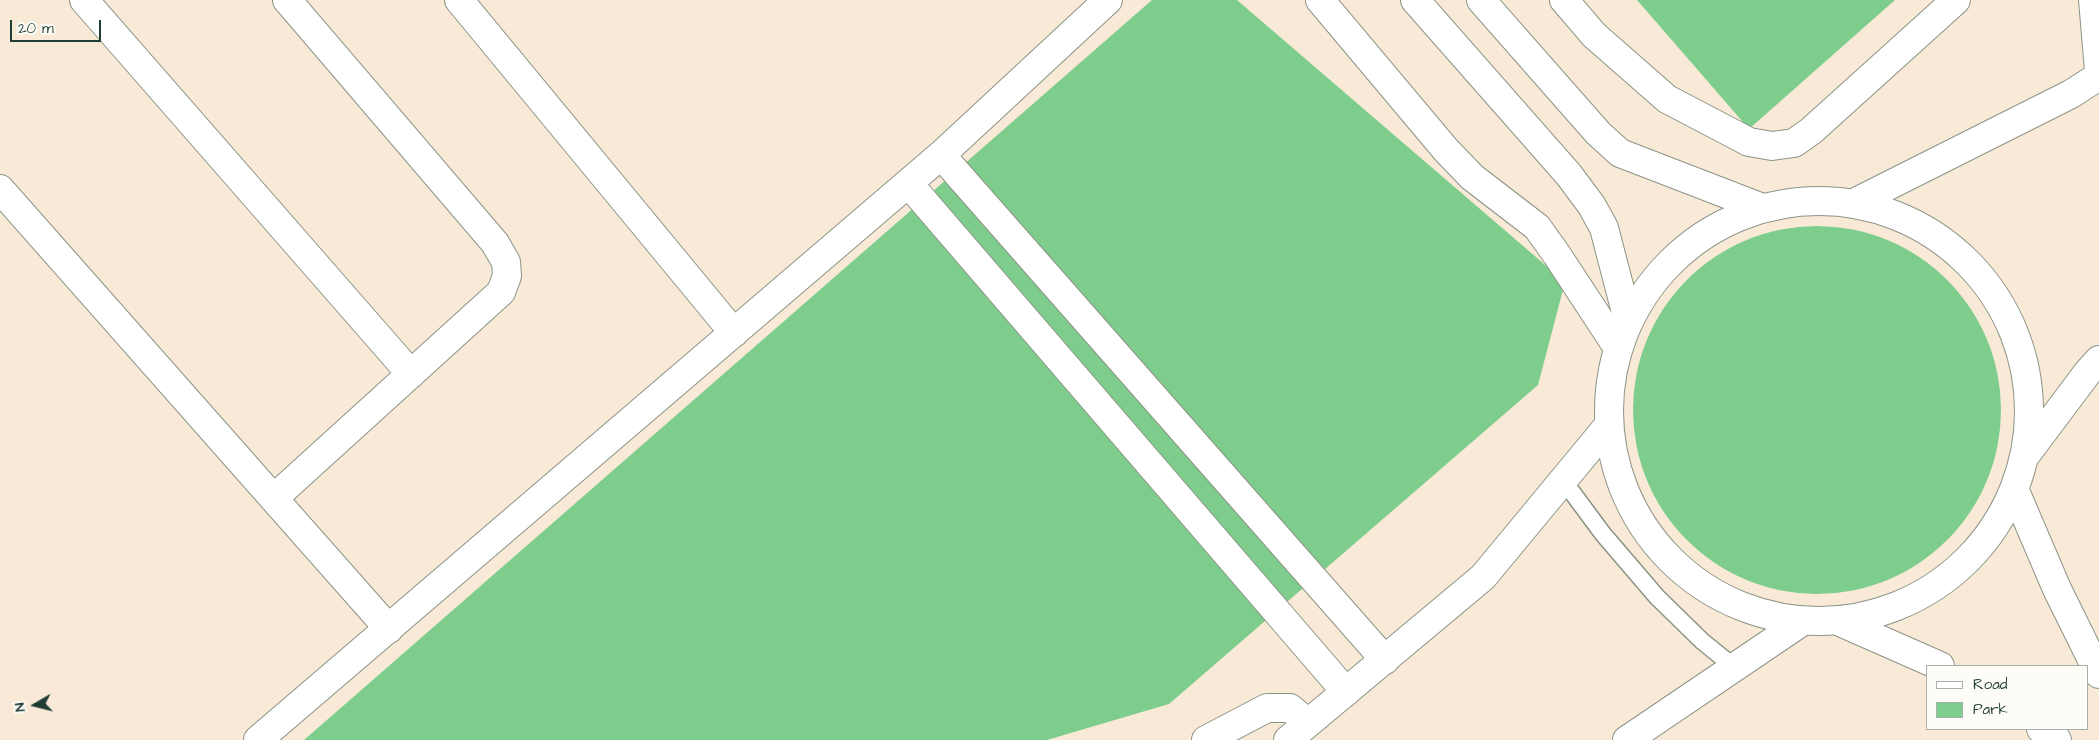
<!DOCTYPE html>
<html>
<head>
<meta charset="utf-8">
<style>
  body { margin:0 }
  #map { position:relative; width:2099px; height:740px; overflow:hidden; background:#f8ead7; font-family:"Architects Daughter",sans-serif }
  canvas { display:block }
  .legend { position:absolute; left:1926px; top:665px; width:162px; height:65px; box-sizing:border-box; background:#fdfcf7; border:1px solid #a4b0a9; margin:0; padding:6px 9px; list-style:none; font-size:15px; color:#1f3d34 }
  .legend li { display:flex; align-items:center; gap:10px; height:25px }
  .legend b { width:25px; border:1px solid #a4b0a9 }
  .north { position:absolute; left:10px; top:680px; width:50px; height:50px; -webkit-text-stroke:4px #fdfcf7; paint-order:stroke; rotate:262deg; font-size:14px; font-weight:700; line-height:20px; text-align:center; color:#1f3d34 }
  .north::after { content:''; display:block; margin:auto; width:18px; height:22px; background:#1f3d34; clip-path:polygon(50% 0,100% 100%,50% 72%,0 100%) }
  .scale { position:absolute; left:10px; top:20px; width:91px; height:22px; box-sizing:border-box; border:2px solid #1f3d34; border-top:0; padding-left:6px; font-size:15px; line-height:18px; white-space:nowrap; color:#1f3d34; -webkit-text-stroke:4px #fdfcf7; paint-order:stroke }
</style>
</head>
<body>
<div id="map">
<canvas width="2099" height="740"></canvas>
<ul class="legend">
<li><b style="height:6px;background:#fff"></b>Road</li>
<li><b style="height:14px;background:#7fcd8d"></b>Park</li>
</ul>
<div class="north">N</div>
<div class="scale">20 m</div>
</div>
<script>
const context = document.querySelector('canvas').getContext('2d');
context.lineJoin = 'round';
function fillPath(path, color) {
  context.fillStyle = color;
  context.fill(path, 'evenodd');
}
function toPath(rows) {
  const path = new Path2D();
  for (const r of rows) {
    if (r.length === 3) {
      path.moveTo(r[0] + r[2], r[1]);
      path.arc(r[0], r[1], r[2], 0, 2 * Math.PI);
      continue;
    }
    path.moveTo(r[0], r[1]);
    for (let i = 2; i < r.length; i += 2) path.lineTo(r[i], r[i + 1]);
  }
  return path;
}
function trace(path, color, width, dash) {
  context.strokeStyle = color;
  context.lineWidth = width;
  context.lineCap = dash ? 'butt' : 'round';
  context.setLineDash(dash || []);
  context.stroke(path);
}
fillPath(toPath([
  [1152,0,1237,0,1565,282,1538,385,1169,704,1047,740,304,740],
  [1637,0,1895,0,1749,129],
  [1817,410,184]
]), '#7fcd8d');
const lane = toPath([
  [1563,480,1603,534,1657,597,1702,641,1734,667]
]);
const street = toPath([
  [84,0,411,374],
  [459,0,734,333],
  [1320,0,1446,150,1472,177,1537,227,1557,255,1618,348],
  [1564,0,1594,35,1667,99,1749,142,1772,146,1794,143,1811,131,1956,0],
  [2093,0,2099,70],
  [941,155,1385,660],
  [908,183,1346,692],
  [0,189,389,629],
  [274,498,501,292,507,276,506,262,495,243,287,0],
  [258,740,941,155,1108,0],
  [1206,740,1267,708,1290,708,1307,722]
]);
const secondary = toPath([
  [1415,0,1569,175,1592,206,1604,228,1628,320],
  [1481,0,1598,133,1620,153,1760,207],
  [1819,411,210],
  [1856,202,2071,94,2099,76],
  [2025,456,2088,372,2099,360],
  [2015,491,2057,589,2099,674],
  [1840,622,1940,666],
  [2041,729,2057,740],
  [1288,740,1483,577,1608,426],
  [1627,740,1800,623]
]);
trace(lane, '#8c9486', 19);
trace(street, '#8c9486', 30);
trace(secondary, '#8c9486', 30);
trace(lane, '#fff', 16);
trace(street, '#fff', 28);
trace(secondary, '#fff', 28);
</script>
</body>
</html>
